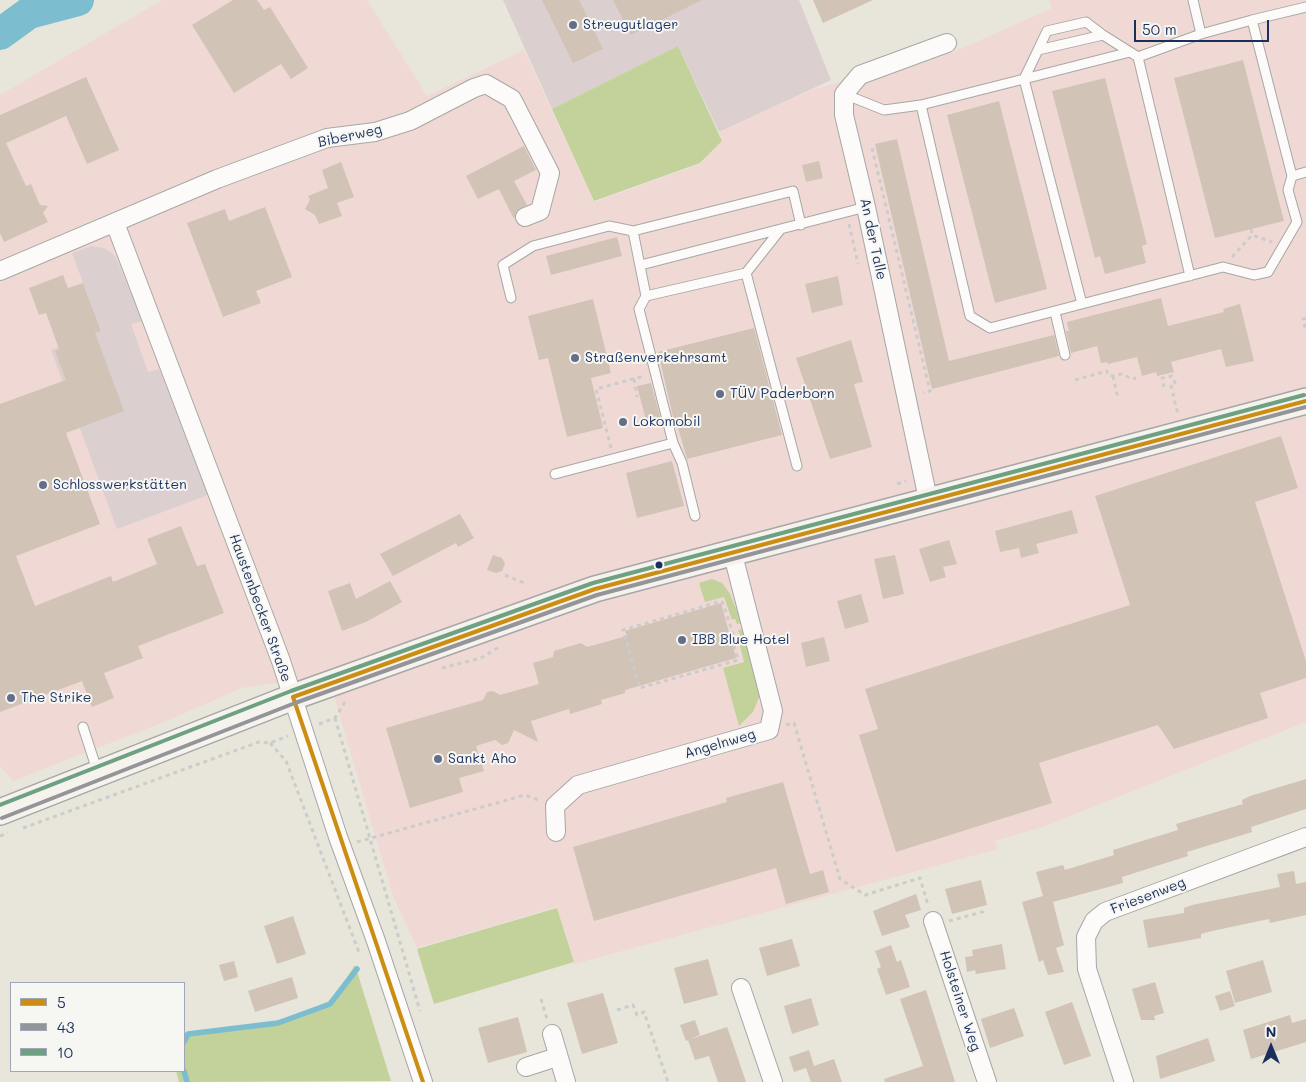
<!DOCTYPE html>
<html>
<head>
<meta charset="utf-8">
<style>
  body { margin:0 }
  #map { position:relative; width:1306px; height:1082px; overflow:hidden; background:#e8e6da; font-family:Mali,sans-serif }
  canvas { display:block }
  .legend { position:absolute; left:10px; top:982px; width:175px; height:90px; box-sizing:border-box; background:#f6f6f2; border:1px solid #9ea6b7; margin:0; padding:6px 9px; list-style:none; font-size:15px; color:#1b2f5e }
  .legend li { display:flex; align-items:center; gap:10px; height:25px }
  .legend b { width:25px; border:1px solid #9ea6b7 }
  .north { position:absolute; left:1246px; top:1022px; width:50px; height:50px; -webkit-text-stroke:4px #f6f6f2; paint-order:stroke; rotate:0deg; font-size:14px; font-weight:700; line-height:20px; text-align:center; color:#1b2f5e }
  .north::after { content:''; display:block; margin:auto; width:18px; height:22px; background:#1b2f5e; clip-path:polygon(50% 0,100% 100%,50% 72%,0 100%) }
  .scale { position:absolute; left:1134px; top:20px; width:135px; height:22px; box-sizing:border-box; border:2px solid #1b2f5e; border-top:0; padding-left:6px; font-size:15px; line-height:18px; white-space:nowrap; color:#1b2f5e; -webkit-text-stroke:4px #f6f6f2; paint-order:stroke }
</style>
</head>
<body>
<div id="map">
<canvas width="1306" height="1082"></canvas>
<ul class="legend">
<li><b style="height:6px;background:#cb8e13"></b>5</li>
<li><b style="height:6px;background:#949599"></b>43</li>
<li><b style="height:6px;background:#6da181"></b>10</li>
</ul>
<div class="north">N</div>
<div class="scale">50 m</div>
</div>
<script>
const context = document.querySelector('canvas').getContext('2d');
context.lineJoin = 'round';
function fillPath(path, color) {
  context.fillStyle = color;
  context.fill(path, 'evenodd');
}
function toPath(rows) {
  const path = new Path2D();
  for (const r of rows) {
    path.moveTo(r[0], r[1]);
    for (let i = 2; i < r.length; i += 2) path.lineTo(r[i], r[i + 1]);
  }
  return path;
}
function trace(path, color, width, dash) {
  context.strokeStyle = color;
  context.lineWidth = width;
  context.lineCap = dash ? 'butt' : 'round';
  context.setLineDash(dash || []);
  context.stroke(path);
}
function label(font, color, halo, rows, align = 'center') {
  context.font = font + ' Mali,sans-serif';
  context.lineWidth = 4;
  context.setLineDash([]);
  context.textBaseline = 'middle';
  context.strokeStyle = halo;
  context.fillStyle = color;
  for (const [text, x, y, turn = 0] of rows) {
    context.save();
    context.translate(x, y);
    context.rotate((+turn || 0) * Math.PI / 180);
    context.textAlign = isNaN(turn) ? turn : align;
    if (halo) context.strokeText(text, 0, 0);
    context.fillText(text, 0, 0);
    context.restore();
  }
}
fillPath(toPath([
  [162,0,367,0,427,96,524,50,594,202,700,164,722,141,719,132,810,90,954,52,1052,8,1049,0,1306,0,1306,722,1043,827,995,841,998,849,575,964,557,907,417,948,393,896,328,676,242,688,167,721,13,781,0,766,0,95],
  [724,597,742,623,732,620],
  [741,638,753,712,740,726,723,669,744,662,738,639]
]), '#f0d9d5');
fillPath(toPath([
  [503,0,799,0,831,80,719,132,678,46,552,109],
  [92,246,104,248,114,255,118,262,142,321,131,324,148,372,159,369,208,495,117,529,51,350,101,331,72,253]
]), '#dccfcf');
fillPath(toPath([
  [678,46,722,141,700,163,594,201,552,109],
  [712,579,722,583,730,594,742,623,737,624,735,619,732,620,724,597,705,602,699,583],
  [744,629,760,695,753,712,739,726,723,668,744,662,738,639,741,637,738,630],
  [557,908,574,962,434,1004,417,949],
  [355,965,391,1081,179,1082,176,1071,184,1071,184,1033,277,1021,330,1003]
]), '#c3d19b');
trace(toPath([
  [184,1042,188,1034,278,1023,330,1004,357,969],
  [184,1071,187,1082]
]), '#7cbdd0', 5.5);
trace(toPath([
  [0,34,29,13,78,0]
]), '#7cbdd0', 32);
fillPath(toPath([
  [233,0,257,0,264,10,270,7,308,68,291,79,281,64,234,93,192,25],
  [542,0,579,0,603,49,573,63],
  [613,0,702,0,631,35],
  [813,0,873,0,823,23],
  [1243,60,1284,221,1215,238,1174,78],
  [86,77,119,150,87,164,66,116,6,143,26,186,31,184,40,205,48,206,43,213,48,222,4,242,0,233,0,115],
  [1105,78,1147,244,1142,246,1146,263,1105,274,1100,256,1095,258,1052,91],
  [999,101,1047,289,995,303,947,115],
  [897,139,949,361,1054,335,1059,356,932,389,875,144],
  [524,146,536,170,514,181,527,205,517,210,514,219,499,189,478,199,466,176],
  [819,161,823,178,806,182,802,165],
  [341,162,354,197,337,203,342,216,319,224,315,215,305,209,310,200,308,196,328,188,322,170],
  [265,207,292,277,256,291,261,303,223,317,187,223,225,209,229,221],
  [617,237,622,256,551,275,546,256],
  [63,275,68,288,83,283,101,331,95,333,124,411,66,433,100,524,16,556,35,606,111,576,113,582,157,564,147,539,181,526,197,566,205,564,224,613,138,646,143,658,104,673,114,698,92,707,82,681,0,712,0,404,66,380,55,351,59,349,46,313,39,315,29,288],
  [838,276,843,305,812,313,805,284],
  [1161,298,1168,326,1224,312,1223,309,1240,304,1254,361,1226,367,1221,349,1171,362,1174,372,1157,376,1156,372,1142,376,1137,357,1108,364,1107,362,1101,363,1097,346,1071,353,1066,331,1069,331,1067,322],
  [593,299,611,373,591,378,603,428,567,437,548,358,539,360,528,316],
  [754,328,782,435,687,459,676,421,674,421,658,352],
  [851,340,863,382,854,384,872,447,830,459,796,358],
  [651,383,662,424,648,428,637,386],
  [1281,436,1298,488,1255,502,1306,661,1306,678,1260,693,1268,718,1174,749,1158,725,1039,763,1052,803,896,852,859,735,878,729,865,689,1130,605,1095,496],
  [672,461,684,506,637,518,626,473],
  [1072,510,1078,533,1036,544,1039,553,1021,558,1019,548,1000,552,995,531],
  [460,514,474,538,458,547,456,543,393,576,380,554],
  [949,540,957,564,943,567,946,577,930,582,919,549],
  [493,555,502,558,505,564,502,571,496,573,487,570],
  [895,555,904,594,883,599,874,559],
  [390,581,402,602,366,622,342,631,328,591,350,583,356,599],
  [861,594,869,622,845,629,837,601],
  [721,603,736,658,625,690,625,693,601,700,602,704,570,714,569,709,531,721,538,742,514,730,508,743,502,745,495,740,476,746,484,771,459,778,463,792,410,808,386,728,483,700,487,692,493,691,500,695,539,684,533,663,553,657,554,651,581,643,587,647,627,636,625,631],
  [824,637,830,661,806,667,801,643],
  [1306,779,1306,809,1251,827,1252,832,1187,852,1188,856,1122,877,1123,883,1053,902,1064,945,1056,948,1064,972,1048,975,1043,960,1039,962,1022,902,1043,896,1036,872,1063,865,1065,870,1114,855,1113,850,1178,830,1176,824,1243,804,1242,800,1250,796],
  [783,782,810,874,823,870,829,892,786,904,776,868,594,921,573,847,727,802,726,798],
  [1294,871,1296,884,1306,882,1306,915,1270,923,1269,919,1212,931,1201,934,1201,938,1148,948,1143,920,1184,913,1184,908,1192,905,1280,887,1277,874],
  [981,880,987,905,952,914,945,889],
  [916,894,921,910,905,915,910,927,882,936,873,911],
  [293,916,306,954,277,964,264,926],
  [792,939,800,966,767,976,759,948],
  [1002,944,1006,969,976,974,975,970,967,972,965,957,973,956,972,950],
  [891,945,897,962,901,960,910,987,886,995,877,969,881,967,875,951],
  [708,959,718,995,684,1004,674,968],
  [1263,960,1272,992,1235,1003,1226,971],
  [234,961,238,977,224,981,219,965],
  [292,977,298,998,255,1012,248,991],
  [1155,982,1164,1013,1154,1016,1155,1020,1141,1020,1132,989],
  [926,990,955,1082,885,1082,884,1079,923,1066,900,999],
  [1230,991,1235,1006,1220,1011,1215,996],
  [603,993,618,1043,582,1054,567,1003],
  [811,998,819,1025,792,1034,784,1006],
  [1072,1002,1091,1056,1064,1065,1045,1012],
  [1014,1008,1024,1036,990,1048,981,1019],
  [1290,1015,1292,1023,1306,1019,1306,1042,1251,1059,1243,1030],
  [518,1017,527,1052,488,1063,478,1028],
  [695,1020,700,1035,686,1041,680,1025],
  [727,1027,731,1038,746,1082,718,1082,709,1056,695,1060,688,1040],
  [1208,1038,1215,1061,1160,1079,1156,1056],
  [809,1050,814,1066,834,1059,842,1082,811,1082,806,1068,794,1072,789,1057]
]), '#d1c3b5');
const lane = toPath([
  [1193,0,1201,34],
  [1252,20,1292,176,1288,190,1297,222,1268,272,1254,275,1223,267,990,328,970,316,921,105,1024,79,1038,50,1103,35,1138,57,1201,34,1252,20],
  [1252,20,1306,7],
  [1038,50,1047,31,1086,22,1103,35],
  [1138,57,1190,276],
  [844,94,884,110,921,105],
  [1292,176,1306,172],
  [641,265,866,207],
  [746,273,797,466],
  [646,296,746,273,780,230],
  [511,298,503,265,533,246,609,226,633,231],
  [1082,304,1024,79,1130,52],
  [1055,312,1065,355],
  [673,443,682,463,695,516],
  [555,474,673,443,639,309,646,296,633,231,793,191,801,225],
  [83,727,98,773]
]);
const street = toPath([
  [115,223,281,661,338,837,376,941,423,1082],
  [0,271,217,179,327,138,375,132,410,121,474,88,486,84,512,99,550,173,540,211,525,217],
  [928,499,866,207,844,115,844,94,860,75,947,43],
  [556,832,555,806,578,785,769,730,773,711,732,551],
  [933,921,987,1082],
  [741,988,773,1082],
  [552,1034,566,1082],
  [526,1067,557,1057],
  [1124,1082,1087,969,1086,937,1094,921,1105,912,1306,837]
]);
const secondary = toPath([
  [0,812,293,697,595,589,1306,401]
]);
trace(lane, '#a6a7a6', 11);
trace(street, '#a6a7a6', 20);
trace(secondary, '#a6a7a6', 28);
trace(toPath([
  [872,148,930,391,923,393],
  [849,224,858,264],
  [1251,229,1252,235],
  [1232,257,1252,235,1272,242],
  [1306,318,1303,319,1306,331],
  [1113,376,1118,399],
  [634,379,637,397],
  [1075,380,1107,371,1108,375,1113,376,1122,374,1132,379,1136,378],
  [1171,385,1178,415],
  [1164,387,1162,378,1172,376,1176,385],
  [611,448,596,389,644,376],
  [897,484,906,481],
  [505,575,527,584],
  [722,601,733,633,731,634,738,660,640,688,623,630,722,601],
  [442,668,481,658,499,647],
  [335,718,420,1011],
  [319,724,335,718,345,702],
  [786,725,794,723,840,879,865,895,920,878,928,905],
  [270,743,286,761,360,955],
  [23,828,259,742,270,743,288,736],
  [0,836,8,833],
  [357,842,525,795,541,801],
  [949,921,986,911],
  [541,999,547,1019],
  [617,1010,633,1005,637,1015,644,1012,668,1082]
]), '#cbcccc', 3, [4, 4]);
trace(lane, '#fcfbf9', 9);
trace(street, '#fcfbf9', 18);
trace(secondary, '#f6f3ee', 25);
trace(toPath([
  [293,697,595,589,1306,401],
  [293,697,423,1082]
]), '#cb8e13', 4);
trace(toPath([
  [2,818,295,703,597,595,1306,407]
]), '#949599', 4);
trace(toPath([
  [0,805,291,691,593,583,1304,395]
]), '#6da181', 4);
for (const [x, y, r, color] of [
  [573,25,5,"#636f89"],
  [575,358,5,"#636f89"],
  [720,394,5,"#636f89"],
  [623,422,5,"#636f89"],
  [43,485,5,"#636f89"],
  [659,565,4.5,"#1b2f5e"],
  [682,640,5,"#636f89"],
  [11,698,5,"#636f89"],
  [438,759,5,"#636f89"]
]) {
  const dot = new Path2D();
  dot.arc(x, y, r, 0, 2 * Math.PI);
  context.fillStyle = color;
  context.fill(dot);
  trace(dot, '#f6f6f2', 2);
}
label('14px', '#1b2f5e', '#f6f6f2', [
  ["Streugutlager",583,25],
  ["Straßenverkehrsamt",585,358],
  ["TÜV Paderborn",730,394],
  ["Lokomobil",633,422],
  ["Schlosswerkstätten",53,485],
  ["IBB Blue Hotel",692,640],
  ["The Strike",21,698],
  ["Sankt Aho",448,759]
], 'left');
label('14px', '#1b2f5e', '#f6f6f2', [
  ["Biberweg",350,136,-12],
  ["An der Talle",873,239,78],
  ["Haustenbecker Straße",260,608,70],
  ["Angelnweg",720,744,-16],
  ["Friesenweg",1148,896,-21],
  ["Holsteiner Weg",960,1001,72]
]);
</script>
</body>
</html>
